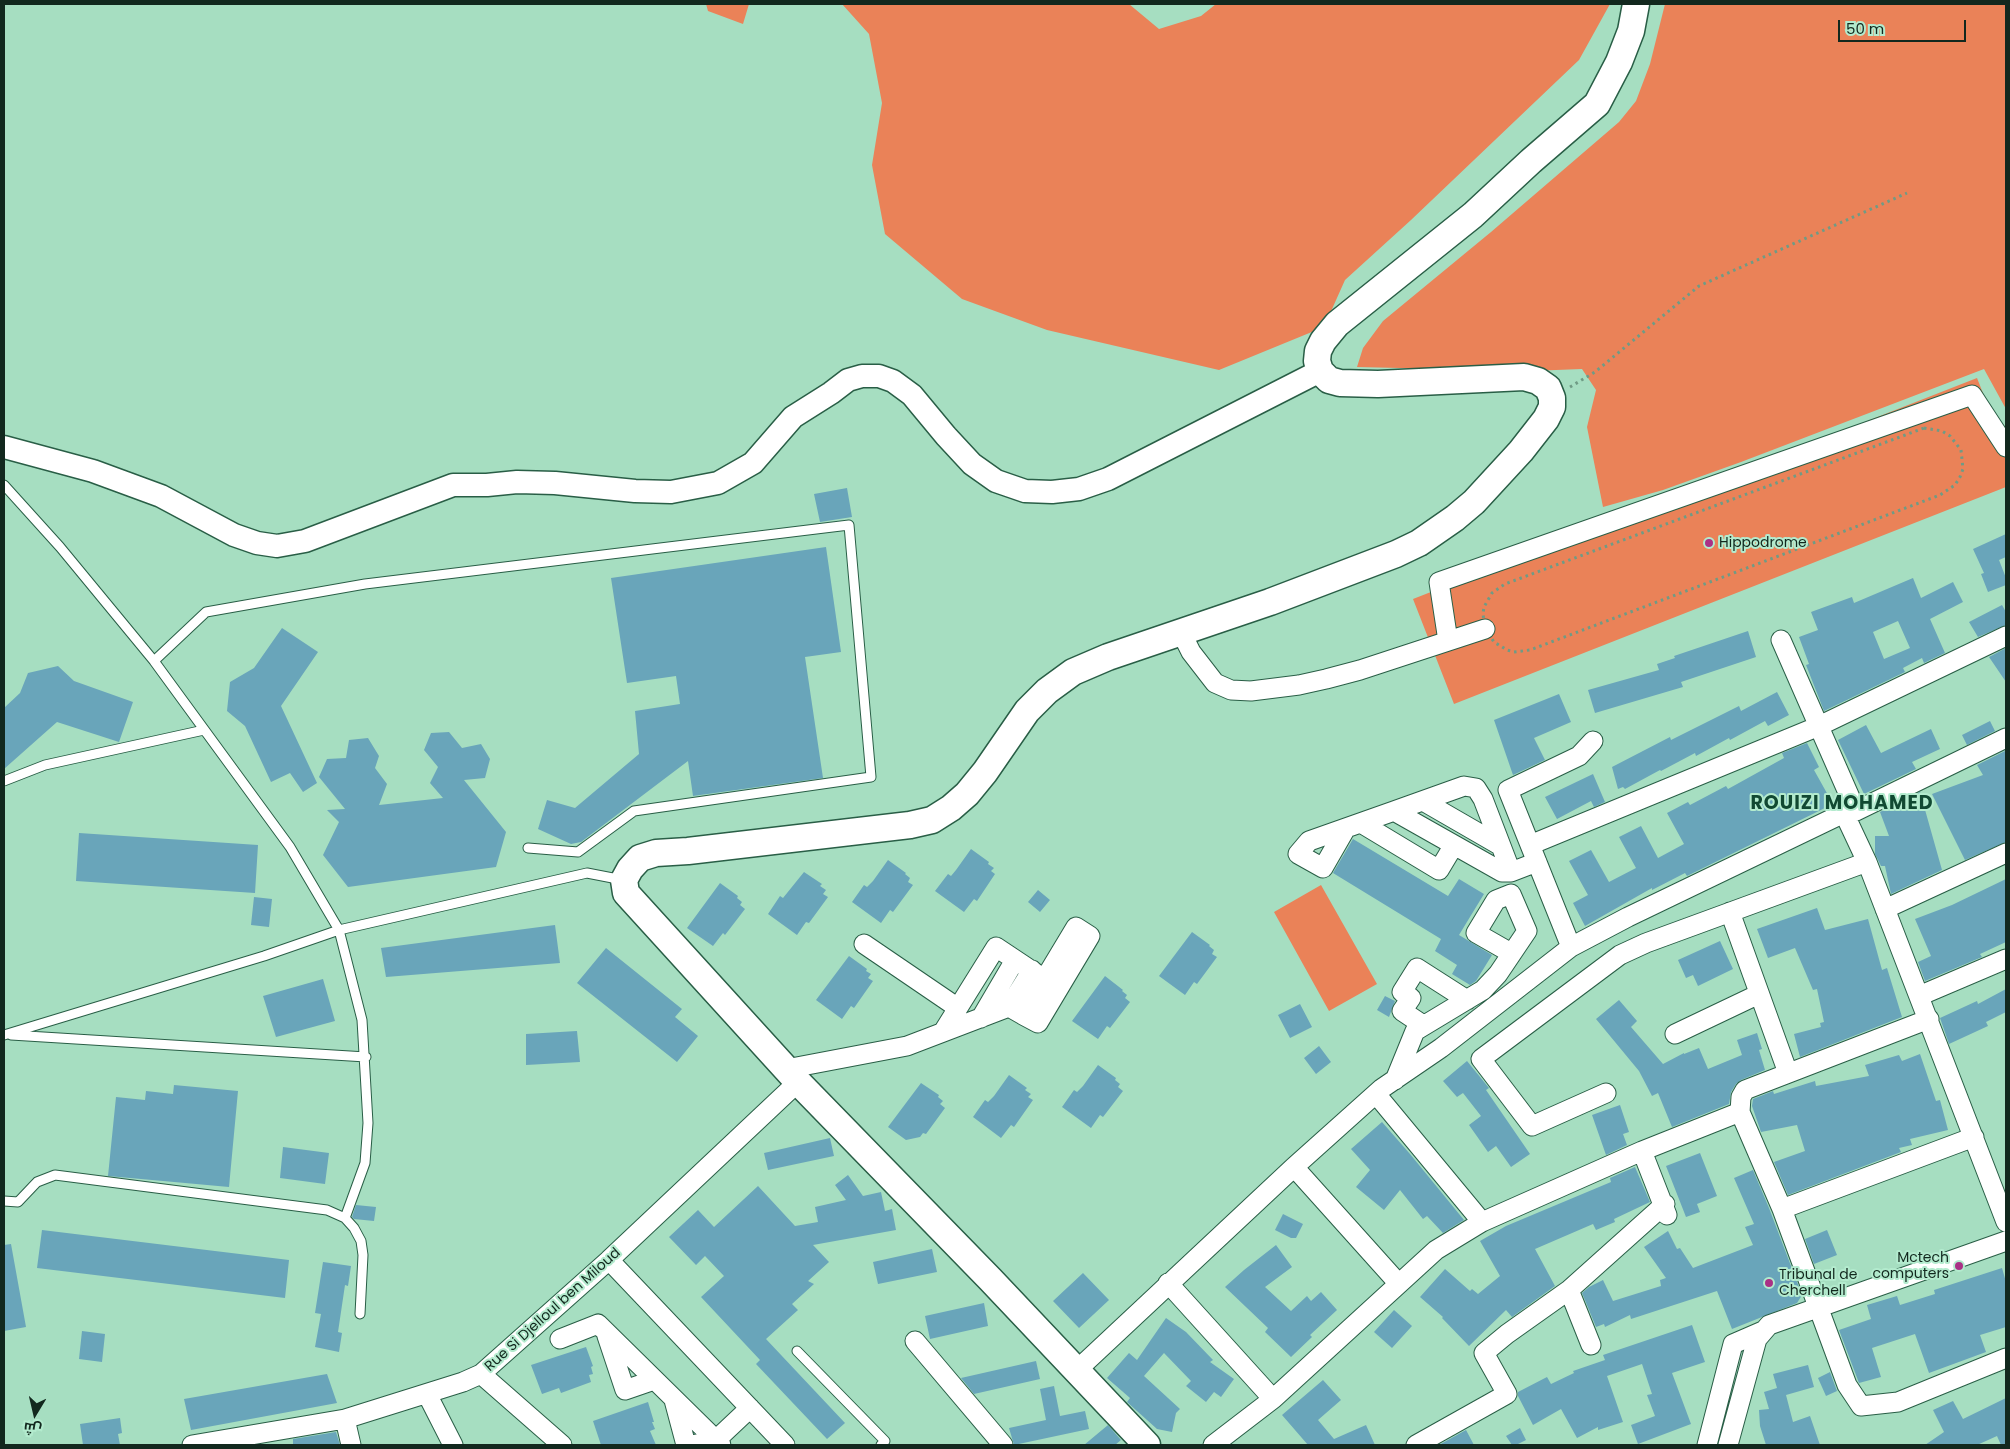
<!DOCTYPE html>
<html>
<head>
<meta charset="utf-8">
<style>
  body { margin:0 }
  #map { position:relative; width:2010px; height:1449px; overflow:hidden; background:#a6dec1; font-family:Poppins,Cairo,sans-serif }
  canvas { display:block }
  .frame { position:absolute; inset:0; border:5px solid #12281e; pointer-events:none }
  .north { position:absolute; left:10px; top:1389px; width:50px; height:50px; -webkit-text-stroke:4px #b3ebce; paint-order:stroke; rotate:189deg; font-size:14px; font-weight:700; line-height:20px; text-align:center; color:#12281e }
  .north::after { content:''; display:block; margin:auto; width:18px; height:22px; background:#12281e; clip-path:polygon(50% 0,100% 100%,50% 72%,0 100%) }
  .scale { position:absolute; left:1838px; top:20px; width:128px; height:22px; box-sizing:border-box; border:2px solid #12281e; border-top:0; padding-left:6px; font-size:15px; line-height:18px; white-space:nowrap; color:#12281e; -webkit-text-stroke:4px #b3ebce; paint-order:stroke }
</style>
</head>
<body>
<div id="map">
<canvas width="2010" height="1449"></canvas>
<div class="frame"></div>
<div class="north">ش</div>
<div class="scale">50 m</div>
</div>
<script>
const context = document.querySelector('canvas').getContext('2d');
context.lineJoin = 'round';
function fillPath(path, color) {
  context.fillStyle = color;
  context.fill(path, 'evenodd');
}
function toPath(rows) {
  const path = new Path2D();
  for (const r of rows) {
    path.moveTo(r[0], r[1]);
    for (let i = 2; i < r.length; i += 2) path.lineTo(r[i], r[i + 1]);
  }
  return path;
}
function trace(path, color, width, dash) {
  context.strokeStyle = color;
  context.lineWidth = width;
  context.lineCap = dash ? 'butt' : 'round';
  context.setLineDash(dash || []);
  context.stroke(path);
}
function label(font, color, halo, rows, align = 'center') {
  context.font = font + ' Poppins,sans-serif';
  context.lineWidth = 4;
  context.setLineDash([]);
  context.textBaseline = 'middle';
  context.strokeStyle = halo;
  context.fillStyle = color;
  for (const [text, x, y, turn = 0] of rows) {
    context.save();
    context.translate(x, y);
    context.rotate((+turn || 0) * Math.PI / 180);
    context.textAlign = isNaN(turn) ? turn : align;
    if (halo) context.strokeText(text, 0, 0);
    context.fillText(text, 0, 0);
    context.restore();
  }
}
fillPath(toPath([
  [706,4,749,4,743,24,708,11],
  [842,4,1129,4,1159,29,1201,16,1216,4,1610,4,1579,60,1411,220,1345,280,1324,327,1219,370,1047,330,962,299,885,234,872,165,882,103,869,34],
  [1665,4,2006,4,2006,409,1984,369,1741,462,1663,490,1603,507,1587,427,1596,390,1582,369,1530,371,1357,367,1363,348,1383,321,1491,232,1619,122,1636,101,1650,64],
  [1977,378,2006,451,2006,487,1454,704,1413,599],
  [1321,885,1377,984,1329,1011,1274,912]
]), '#ea8258');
fillPath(toPath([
  [847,488,852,517,820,522,814,494],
  [2006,534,2006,557,1999,560,2006,578,2006,585,1988,592,1981,574,1984,573,1973,549],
  [826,547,841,652,805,657,823,778,693,796,688,761,581,842,571,844,538,829,547,800,575,808,639,754,635,711,680,704,676,676,627,683,611,578],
  [1913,578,1921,598,1953,582,1963,602,1930,619,1945,653,1924,663,1922,658,1903,668,1905,672,1824,711,1806,665,1809,664,1799,637,1818,630,1811,612,1852,597,1854,603],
  [1898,621,1910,648,1884,659,1873,632],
  [2002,605,2006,612,2006,625,1978,637,1969,622],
  [282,628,318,652,281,706,317,783,303,792,290,773,271,782,245,726,227,711,230,682,254,668],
  [1748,631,1756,657,1681,682,1683,687,1595,713,1588,690,1659,670,1657,664,1675,658,1674,656],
  [2006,648,2006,682,1989,657],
  [58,666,74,681,133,702,119,742,57,722,4,769,4,708,20,693,28,673],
  [1777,692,1789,715,1768,726,1765,721,1730,740,1729,738,1696,756,1695,753,1661,771,1660,770,1625,789,1623,787,1618,789,1612,767,1670,737,1671,740,1739,706,1741,711],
  [1559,694,1571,722,1534,738,1545,760,1513,775,1494,720],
  [1990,721,1995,731,1967,745,1962,735],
  [1866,725,1881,753,1931,729,1940,749,1912,762,1916,769,1864,794,1838,740],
  [449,732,462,748,481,744,490,759,485,778,464,780,506,832,496,867,348,887,323,855,339,822,327,810,345,809,319,777,327,759,346,758,349,740,368,738,379,756,375,768,387,784,379,805,443,798,430,783,438,767,424,750,431,733],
  [1807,743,1819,767,1814,770,1833,804,1687,876,1685,873,1652,890,1652,888,1585,926,1573,903,1588,895,1569,861,1591,850,1609,882,1636,868,1619,837,1641,826,1658,858,1684,844,1667,813,1688,802,1690,805,1726,786,1728,789,1784,758,1782,753],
  [2005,751,2006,842,1965,860,1932,794,1983,775,1977,765],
  [1593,774,1605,802,1594,807,1591,801,1557,819,1545,797],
  [1920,792,1942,870,1891,894,1885,866,1881,866,1875,854,1875,836,1889,836,1880,812],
  [79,833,258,845,255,893,76,881],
  [1353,839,1448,896,1459,879,1484,894,1459,935,1492,955,1476,981,1470,985,1452,974,1457,965,1435,951,1441,939,1333,873],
  [971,849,989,862,988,864,994,868,991,871,995,874,977,901,974,899,964,912,935,891,948,874,951,876,956,870],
  [888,860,906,873,905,874,910,878,908,882,913,885,893,912,890,910,881,923,852,902,864,885,867,887,873,881],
  [804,872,822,884,820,886,826,890,823,894,828,897,809,923,806,922,797,935,768,914,780,896,783,898],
  [2006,879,2006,942,1980,954,1982,957,1925,981,1918,962,1931,956,1915,919,1952,905],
  [720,883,738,896,737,898,742,902,740,905,745,909,725,935,723,933,713,946,687,928],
  [1038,890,1050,900,1040,912,1028,902],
  [254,897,272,899,269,927,251,925],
  [1817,908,1825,930,1868,919,1882,970,1887,968,1902,1017,1800,1057,1794,1034,1821,1027,1820,1023,1824,1022,1817,989,1813,990,1795,948,1768,958,1757,929],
  [555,925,560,963,386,977,381,948],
  [1192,932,1210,945,1209,946,1214,950,1212,954,1217,957,1197,984,1194,982,1185,995,1159,976],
  [1720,941,1733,969,1698,986,1693,975,1686,978,1678,960],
  [606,948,682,1009,675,1017,698,1036,677,1062,577,983],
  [849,956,867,969,866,971,871,974,868,978,873,981,854,1008,851,1006,842,1019,816,1000],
  [1105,976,1123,990,1122,991,1127,995,1125,998,1130,1002,1110,1028,1107,1026,1098,1039,1072,1021],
  [323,979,335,1021,276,1037,263,996],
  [2006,989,2006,1012,1986,1022,1988,1026,1949,1044,1940,1018,1977,1001,1978,1004],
  [1385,996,1395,1001,1389,1017,1377,1010],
  [1619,1000,1637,1021,1631,1027,1663,1064,1684,1053,1684,1054,1699,1048,1708,1069,1742,1055,1737,1040,1757,1033,1762,1049,1759,1050,1765,1070,1741,1080,1736,1084,1731,1092,1729,1104,1672,1127,1658,1093,1652,1096,1639,1071,1596,1019],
  [1300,1004,1312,1027,1290,1038,1278,1015],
  [577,1031,580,1062,526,1065,526,1034],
  [1319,1046,1331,1062,1316,1074,1304,1058],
  [1920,1054,1936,1101,1940,1100,1948,1130,1910,1139,1912,1145,1899,1148,1901,1152,1788,1195,1774,1162,1805,1151,1797,1125,1761,1132,1752,1106,1753,1099,1773,1091,1774,1094,1815,1081,1816,1086,1869,1076,1865,1065,1899,1055,1902,1061],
  [1467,1061,1489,1088,1486,1090,1530,1154,1511,1167,1496,1146,1488,1152,1469,1125,1481,1116,1463,1093,1457,1097,1443,1081],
  [1098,1065,1116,1078,1115,1080,1120,1084,1118,1087,1123,1091,1103,1117,1100,1115,1091,1128,1062,1107,1074,1090,1077,1092,1083,1086],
  [1009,1075,1027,1088,1025,1090,1031,1094,1028,1097,1033,1100,1014,1127,1011,1125,1001,1138,973,1117,985,1100,988,1102,994,1096],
  [921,1083,939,1095,938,1097,943,1101,940,1104,945,1108,926,1134,923,1133,920,1137,906,1140,888,1127],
  [174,1085,238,1091,229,1187,108,1176,116,1097,145,1100,146,1091,173,1094],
  [1620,1105,1629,1132,1623,1134,1627,1145,1606,1155,1592,1115],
  [1382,1122,1410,1154,1464,1220,1443,1233,1427,1216,1423,1219,1400,1190,1384,1210,1356,1187,1370,1170,1351,1149],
  [830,1138,834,1156,768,1170,764,1153],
  [283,1147,329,1153,325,1184,280,1178],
  [1700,1153,1717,1196,1697,1204,1700,1212,1686,1217,1666,1166],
  [1635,1167,1650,1202,1614,1219,1615,1222,1596,1230,1593,1224,1535,1249,1555,1286,1512,1317,1506,1310,1469,1346,1442,1318,1443,1317,1420,1297,1445,1269,1470,1291,1472,1289,1478,1294,1500,1276,1480,1241,1506,1226,1611,1182,1610,1178],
  [1753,1170,1769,1208,1802,1295,1797,1303,1732,1329,1717,1291,1631,1319,1630,1315,1605,1327,1604,1324,1596,1327,1582,1293,1589,1287,1603,1280,1613,1301,1661,1286,1660,1280,1666,1278,1644,1247,1668,1231,1677,1249,1680,1248,1693,1268,1753,1245,1745,1227,1754,1224,1734,1178],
  [848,1175,863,1196,881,1192,885,1211,892,1209,896,1230,813,1245,829,1262,808,1281,814,1284,792,1304,798,1310,766,1339,845,1423,827,1439,756,1364,760,1360,701,1297,724,1276,705,1256,696,1265,669,1237,698,1210,714,1227,758,1186,795,1226,818,1222,815,1207,846,1200,835,1185],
  [356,1205,376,1207,374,1221,354,1219,352,1217],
  [1283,1214,1303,1224,1296,1238,1291,1238,1275,1230],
  [42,1230,289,1260,285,1298,37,1268],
  [1827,1230,1837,1255,1814,1264,1805,1239],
  [11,1244,26,1327,4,1331,4,1245],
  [1276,1245,1292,1267,1265,1287,1291,1311,1307,1296,1311,1301,1321,1292,1337,1310,1310,1335,1312,1337,1291,1357,1265,1332,1268,1328,1225,1287,1244,1270],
  [932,1249,937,1272,878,1284,873,1262],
  [323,1262,351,1266,348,1286,345,1285,338,1332,342,1333,339,1352,315,1347,321,1314,315,1313],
  [2002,1268,2006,1282,2006,1327,1980,1335,1986,1352,1929,1373,1915,1334,1872,1348,1881,1377,1859,1383,1839,1330,1871,1319,1867,1305,1897,1296,1900,1305,1935,1294,1934,1290],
  [1083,1273,1109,1300,1079,1328,1053,1301],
  [984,1303,988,1326,930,1339,925,1316],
  [1394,1310,1412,1326,1392,1348,1374,1332],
  [1166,1318,1186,1332,1213,1360,1210,1362,1234,1379,1221,1397,1214,1392,1206,1402,1186,1386,1191,1381,1164,1353,1144,1376,1180,1409,1176,1413,1172,1432,1157,1429,1127,1402,1130,1398,1107,1378,1129,1353,1137,1360],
  [1692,1325,1705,1362,1672,1373,1691,1424,1638,1444,1631,1425,1655,1416,1647,1395,1652,1394,1642,1364,1607,1376,1623,1422,1598,1430,1598,1427,1577,1438,1561,1409,1533,1425,1518,1396,1518,1392,1547,1377,1551,1384,1574,1373,1573,1371,1605,1360,1603,1355],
  [82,1331,105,1334,102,1362,79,1359],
  [586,1347,593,1366,591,1367,593,1374,589,1375,591,1382,561,1393,559,1388,542,1394,531,1365],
  [1036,1361,1040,1379,974,1394,961,1378],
  [1808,1365,1814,1387,1786,1395,1793,1422,1810,1416,1820,1445,1766,1445,1760,1426,1759,1410,1769,1409,1764,1392,1777,1388,1773,1374],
  [1830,1372,1837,1391,1826,1396,1818,1378],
  [327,1374,337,1403,191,1430,184,1399],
  [1323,1380,1341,1400,1318,1420,1334,1439,1366,1425,1375,1445,1308,1445,1282,1415],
  [1054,1386,1060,1416,1085,1411,1089,1429,1014,1445,1009,1428,1046,1420,1040,1389],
  [2006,1398,2006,1445,2001,1445,1997,1436,1977,1445,1925,1445,1944,1432,1933,1410,1953,1401,1963,1419],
  [648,1402,654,1422,652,1422,655,1429,650,1431,656,1445,601,1445,593,1421],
  [120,1418,122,1433,118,1434,120,1445,83,1445,80,1424],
  [1108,1425,1121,1440,1115,1445,1084,1445],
  [1520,1428,1526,1440,1516,1445,1512,1445,1506,1436],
  [1466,1430,1474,1445,1439,1445],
  [336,1432,340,1445,293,1445,293,1439]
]), '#69a5ba');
const service = toPath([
  [4,485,60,547,154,661,290,847,339,930,362,1020,368,1123,365,1163,345,1218],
  [154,661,206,612,365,584,849,525,871,777,634,811,578,852,528,848],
  [4,781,45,765,204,730],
  [4,1035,264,956,339,930,587,873,623,880],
  [11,1035,366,1057],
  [4,1201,18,1202,37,1182,55,1175,327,1210,345,1218,354,1228,361,1241,363,1255,360,1314],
  [797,1351,885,1441,881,1445]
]);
const minor = toPath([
  [1181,632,1191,652,1215,683,1231,690,1251,691,1299,685,1326,679,1360,670,1485,629],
  [1781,640,1856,811],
  [1448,641,1439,582,1972,395,2006,447],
  [1423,801,1501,846],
  [1394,811,1464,786,1476,788,1483,799,1511,872],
  [1844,813,1867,862,2006,1222],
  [1361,823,1439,870,1454,845],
  [1346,828,1323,868,1298,854,1309,841,1394,811,1502,872,1511,872,1537,862],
  [1530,845,1819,726,2006,636],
  [1885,909,2006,853],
  [1730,912,1788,1073],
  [864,944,958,1008],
  [1571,947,1508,790,1579,756,1593,741],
  [1919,996,2006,959],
  [1009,1007,1032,970],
  [981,1018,1015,960],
  [1929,1019,1745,1090,1741,1097,1740,1112,1782,1209,1847,1385,1861,1406,1898,1402,2006,1358],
  [1423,1025,1402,1011,1411,998,1402,992,1417,968,1467,1000],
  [943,1032,996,947,1044,979],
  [1675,1034,1759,994],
  [786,1069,907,1046,1009,1007,1023,1015,1038,1023,1090,936,1076,927,1023,1015],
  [1395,1080,1415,1031,1483,990,1498,974,1527,931,1511,894,1496,900,1476,933,1511,953],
  [1606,1093,1532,1126,1481,1059,1620,955,1646,943,1867,862],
  [1376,1094,1482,1222],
  [1642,1151,1667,1215],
  [1294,1167,1399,1284],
  [1782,1209,1974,1137],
  [609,1260,785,1445],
  [1168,1283,1273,1399],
  [1569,1290,1591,1345],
  [607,1336,625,1390,654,1380],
  [560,1339,598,1324,721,1445],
  [915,1341,1003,1445],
  [1076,1371,1294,1167,1381,1089,1441,1048,1571,947,1628,917,1844,813,1856,811,2006,738],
  [481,1374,562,1445],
  [427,1394,453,1445],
  [674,1400,686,1445],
  [345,1419,351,1445],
  [192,1445,345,1419,463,1382,481,1374,609,1260,798,1082],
  [692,1445,716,1440,750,1408],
  [1213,1445,1273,1399,1436,1250,1482,1222,1642,1151,1740,1112],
  [1416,1445,1507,1394,1484,1353,1507,1334,1569,1290,1665,1204],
  [1707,1445,1733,1344,1763,1331],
  [1728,1445,1757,1339,1769,1325,2006,1241]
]);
const tertiary = toPath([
  [4,447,93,471,161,496,234,535,257,543,277,546,305,541,453,485,487,485,517,482,555,483,635,491,671,492,718,483,753,463,793,417,831,393,848,380,862,376,879,376,893,381,912,395,946,436,972,464,996,481,1025,491,1052,492,1079,489,1108,479,1320,371]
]);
const secondary = toPath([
  [1147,1445,990,1279,798,1082,626,893,624,880,630,869,640,858,656,853,688,851,910,825,932,820,951,808,967,794,985,772,1027,711,1047,691,1073,672,1108,657,1270,602,1396,554,1419,543,1455,518,1474,502,1521,451,1546,419,1552,407,1552,398,1548,388,1538,381,1524,377,1378,384,1340,383,1329,380,1320,371,1317,361,1318,351,1323,341,1337,324,1473,215,1531,161,1597,104,1619,62,1631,31,1636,4]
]);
trace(service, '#295e46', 11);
trace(minor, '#295e46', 21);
trace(tertiary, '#295e46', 25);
trace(secondary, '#295e46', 29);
trace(toPath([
  [1570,387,1595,372,1699,286,1907,193],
  [1924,428,1942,431,1950,436,1961,450,1963,469,1960,477,1955,485,1940,495,1530,650,1514,652,1507,650,1494,642,1485,629,1483,614,1484,607,1492,593,1505,584,1924,428]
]), '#6f9b85', 3, [2.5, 4]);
trace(service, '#fff', 9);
trace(minor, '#fff', 19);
trace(tertiary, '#fff', 22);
trace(secondary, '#fff', 26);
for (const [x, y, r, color] of [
  [1709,543,5,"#aa3186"],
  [1959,1266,5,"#aa3186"],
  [1769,1283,5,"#aa3186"]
]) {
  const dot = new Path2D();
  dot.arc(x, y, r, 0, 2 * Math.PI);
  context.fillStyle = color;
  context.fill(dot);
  trace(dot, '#b3ebce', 2);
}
label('14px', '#12281e', '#b3ebce', [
  ["Hippodrome",1719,543],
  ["Mctech",1949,1258,"right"],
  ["computers",1949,1274,"right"],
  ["Tribunal de",1779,1275],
  ["Cherchell",1779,1291]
], 'left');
label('14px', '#12281e', '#b3ebce', [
  ["Rue Si Djelloul ben Miloud",553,1310,-42]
]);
context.letterSpacing = '1px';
label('bold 19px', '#114932', '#b3ebce', [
  ["ROUIZI MOHAMED",1842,804]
]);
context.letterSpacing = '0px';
</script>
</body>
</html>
